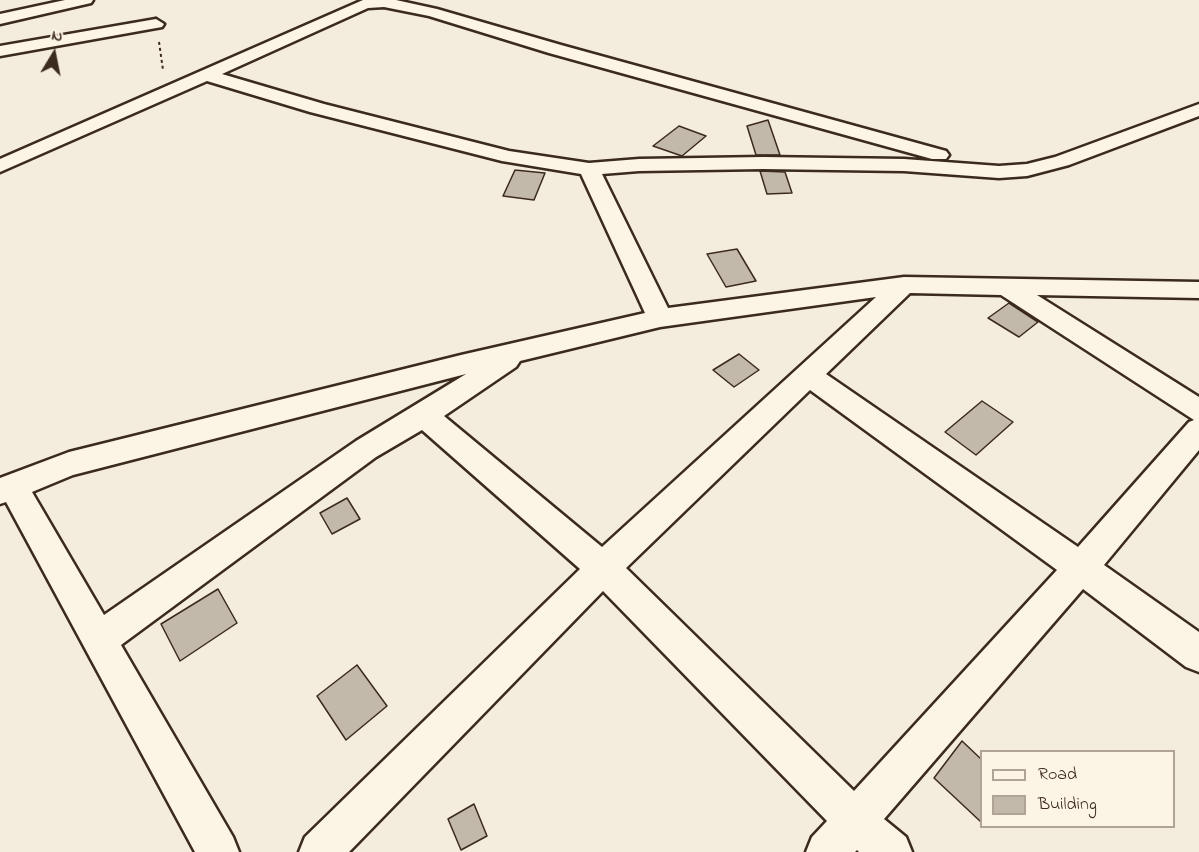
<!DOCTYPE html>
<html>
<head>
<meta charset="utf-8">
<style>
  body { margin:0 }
  #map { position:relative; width:1199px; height:852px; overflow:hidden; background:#f4eddd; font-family:"Indie Flower",sans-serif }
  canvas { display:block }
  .legend { position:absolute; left:980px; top:750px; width:195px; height:78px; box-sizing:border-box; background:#fcf5e5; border:2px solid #afa495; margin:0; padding:8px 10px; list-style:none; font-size:18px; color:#3b2a1e }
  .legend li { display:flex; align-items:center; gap:12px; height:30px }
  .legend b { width:30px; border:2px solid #afa495 }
  .north { position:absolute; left:24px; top:24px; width:60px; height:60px; -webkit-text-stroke:4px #fcf5e5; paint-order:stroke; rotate:10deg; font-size:16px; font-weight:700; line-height:24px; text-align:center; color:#3b2a1e }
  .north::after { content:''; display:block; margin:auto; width:21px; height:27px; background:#3b2a1e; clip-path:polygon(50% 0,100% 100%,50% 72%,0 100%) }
</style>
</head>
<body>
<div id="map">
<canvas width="1199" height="852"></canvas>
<ul class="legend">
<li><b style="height:8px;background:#fcf5e5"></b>Road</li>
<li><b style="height:16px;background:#c3b9aa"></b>Building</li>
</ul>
<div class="north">N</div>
</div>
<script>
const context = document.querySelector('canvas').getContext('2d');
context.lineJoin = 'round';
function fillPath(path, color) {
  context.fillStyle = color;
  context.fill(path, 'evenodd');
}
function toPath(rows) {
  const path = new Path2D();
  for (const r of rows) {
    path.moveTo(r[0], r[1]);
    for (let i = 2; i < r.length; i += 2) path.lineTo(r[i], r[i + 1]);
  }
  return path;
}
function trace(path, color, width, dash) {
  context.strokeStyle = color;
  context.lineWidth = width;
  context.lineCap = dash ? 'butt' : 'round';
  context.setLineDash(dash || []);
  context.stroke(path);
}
const building = toPath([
  [768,120,780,155,756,155,747,126,768,120],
  [679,126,706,136,682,156,653,146,679,126],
  [515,170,545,173,534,200,503,196,515,170],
  [760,171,785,172,792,193,767,194,760,171],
  [737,249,756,281,726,287,707,254,737,249],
  [1009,303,1038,322,1019,337,988,318,1009,303],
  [739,354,759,370,734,387,713,370,739,354],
  [982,401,1013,422,976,455,945,432,982,401],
  [347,498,360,519,332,534,320,513,347,498],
  [218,589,237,623,180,661,161,624,218,589],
  [357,665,387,706,346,740,317,696,357,665],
  [962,741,981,759,981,822,934,778,962,741],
  [474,804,487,836,461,850,448,819,474,804]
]);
fillPath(building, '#c3b9aa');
trace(building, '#3b2a1e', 1.5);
const minor = toPath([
  [65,0,93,0,91,3,0,24,0,14,65,0],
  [363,0,396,0,437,9,561,45,946,151,949,155,946,159,932,159,549,53,429,16,384,7,368,8,222,74,324,104,509,151,589,163,639,159,763,157,904,159,999,166,1027,164,1055,157,1199,104,1199,116,1069,165,1027,176,999,178,904,171,763,169,639,171,602,174,668,308,904,277,1199,282,1199,298,1037,295,1199,397,1199,450,1104,565,1199,632,1199,672,1186,667,1083,589,884,819,906,837,912,852,859,852,857,850,855,852,806,852,812,837,827,821,603,591,349,852,299,852,305,837,580,569,422,430,376,457,121,645,233,837,239,852,195,852,6,502,0,504,0,478,69,452,461,355,645,313,581,174,502,161,310,112,207,81,0,172,0,159,363,0],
  [910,293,1001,295,1194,420,1189,422,1078,547,826,374,910,293],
  [876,297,602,547,444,416,516,367,520,361,660,327,876,297],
  [466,374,356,441,104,615,32,492,73,475,466,374],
  [810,390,1057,570,854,791,626,568,810,390],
  [156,19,164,24,162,27,0,56,0,46,156,19]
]);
trace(minor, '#3b2a1e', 5);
trace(toPath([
  [159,42,163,70]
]), '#3b2a1e', 2, [3, 3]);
fillPath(minor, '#fcf5e5');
</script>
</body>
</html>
